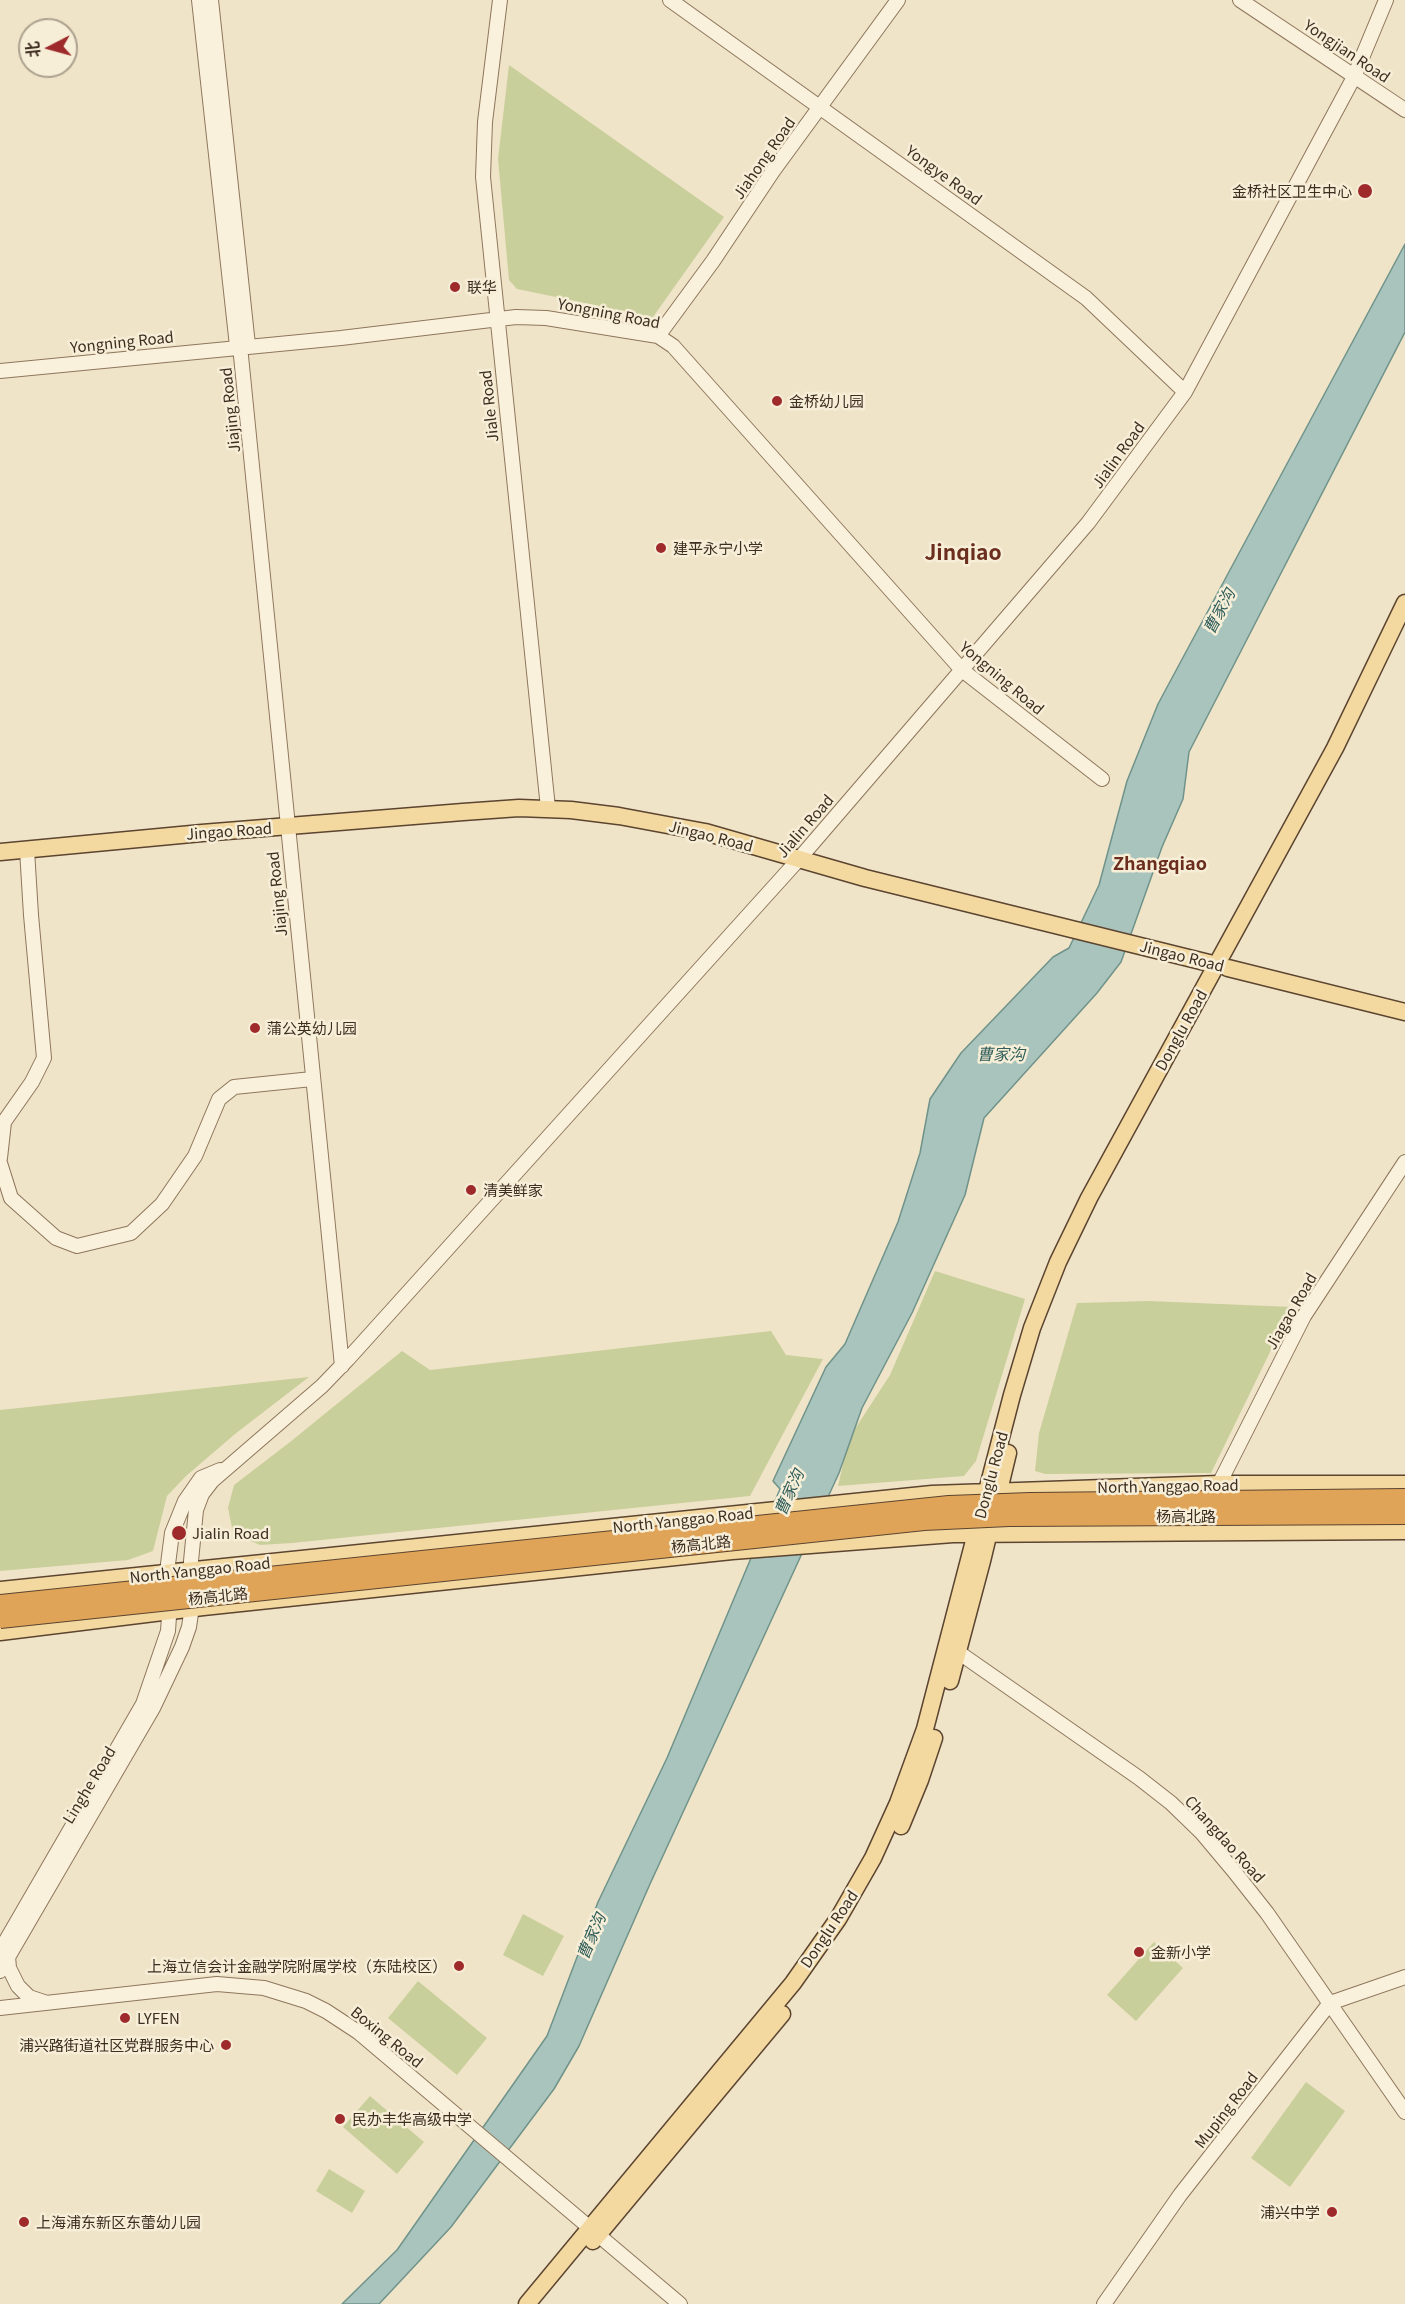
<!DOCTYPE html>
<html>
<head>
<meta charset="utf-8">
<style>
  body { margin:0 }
  #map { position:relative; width:1405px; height:2304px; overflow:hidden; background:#f0e4c8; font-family:Georgia,"Noto Sans SC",serif }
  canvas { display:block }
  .north { position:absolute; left:18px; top:18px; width:60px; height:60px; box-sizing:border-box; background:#f7eed8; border:2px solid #ada18e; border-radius:50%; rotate:264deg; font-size:16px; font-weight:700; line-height:24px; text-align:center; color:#3d2e20 }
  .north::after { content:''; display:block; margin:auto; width:21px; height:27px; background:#9e2a2b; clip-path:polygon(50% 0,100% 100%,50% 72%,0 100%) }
</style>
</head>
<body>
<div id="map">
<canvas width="1405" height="2304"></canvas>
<div class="north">北</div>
</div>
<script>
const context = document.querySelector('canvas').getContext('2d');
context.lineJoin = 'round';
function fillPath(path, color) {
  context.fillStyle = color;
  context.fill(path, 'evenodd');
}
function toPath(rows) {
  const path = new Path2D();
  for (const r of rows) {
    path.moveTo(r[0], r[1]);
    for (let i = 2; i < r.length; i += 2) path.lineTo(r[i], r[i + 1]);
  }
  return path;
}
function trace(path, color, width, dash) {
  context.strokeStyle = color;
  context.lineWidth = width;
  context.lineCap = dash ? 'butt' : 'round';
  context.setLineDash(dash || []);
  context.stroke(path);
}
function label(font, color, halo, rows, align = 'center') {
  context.font = font + ' Georgia,"Noto Sans SC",serif';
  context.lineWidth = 5;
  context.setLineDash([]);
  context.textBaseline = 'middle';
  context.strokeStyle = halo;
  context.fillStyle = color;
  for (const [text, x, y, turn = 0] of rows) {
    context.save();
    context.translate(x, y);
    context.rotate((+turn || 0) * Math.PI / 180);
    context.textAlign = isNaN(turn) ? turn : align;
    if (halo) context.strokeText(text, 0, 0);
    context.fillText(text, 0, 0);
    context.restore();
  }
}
fillPath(toPath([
  [509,65,724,217,653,317,517,289,509,280,498,159],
  [935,1271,1025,1299,976,1461,964,1476,838,1486,849,1438,890,1375],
  [1149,1301,1292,1307,1211,1473,1045,1474,1035,1471,1039,1433,1077,1303],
  [771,1331,786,1355,823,1359,750,1496,292,1543,260,1545,233,1533,228,1508,234,1485,290,1442,402,1351,430,1370],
  [309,1377,235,1434,186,1476,167,1496,153,1551,128,1560,0,1571,0,1410],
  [523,1914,564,1936,543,1976,503,1955],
  [1154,1942,1183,1968,1136,2021,1107,1995],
  [418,1981,487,2038,457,2075,388,2018],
  [1306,2082,1345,2111,1290,2187,1251,2158],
  [370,2096,424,2142,397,2174,343,2127],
  [329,2169,365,2191,352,2213,316,2191]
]), '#c9cf9b');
const water = toPath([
  [1405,244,1405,332,1189,752,1183,799,1162,847,1121,962,1097,993,984,1118,965,1195,912,1313,862,1408,839,1473,650,1884,579,2046,554,2089,451,2227,379,2304,342,2304,397,2250,547,2036,598,1902,667,1758,780,1489,773,1481,826,1367,845,1344,898,1222,920,1153,930,1099,961,1053,1053,957,1069,948,1099,885,1127,781,1158,704,1405,244]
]);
fillPath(water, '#a9c4bc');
trace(water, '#6f938a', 1.5);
const minor = toPath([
  [199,0,237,346],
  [211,0,248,345],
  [500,0,485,122,483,177,548,808],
  [670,0,1086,298,1185,392],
  [1240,0,1405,110],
  [658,336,713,261,773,171,898,0],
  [240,346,342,1366],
  [0,371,341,338,516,317,546,318,658,336,673,346,962,670,1102,779],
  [0,1158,4,1122,32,1082,44,1058,31,915,27,850],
  [0,1163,11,1198,56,1238,77,1246,131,1233,162,1204,195,1156,219,1099,234,1087,312,1079],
  [1219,1484,1304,1316,1405,1162],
  [192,1578,191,1561,196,1510,202,1494,212,1481,322,1386,348,1359,799,859,1088,523,1185,392,1354,77,1386,0],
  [169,1583,168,1564,172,1533,185,1501,201,1478,220,1470],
  [958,1652,1139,1778,1171,1803,1202,1833,1233,1870,1267,1913,1405,2112],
  [0,1951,143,1704,168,1631,170,1602],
  [8,1956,9,1968,18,1986,29,1997,44,2002],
  [0,1971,153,1708,182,1647,189,1627,193,1600],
  [0,2008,217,1984,264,1988,306,2001,326,2011,358,2032,680,2304],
  [1104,2304,1180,2195,1330,2003,1405,1977]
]);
const major = toPath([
  [0,852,202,833,463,812,519,808,571,810,619,816,705,832,865,878,1217,965],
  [1228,968,1405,1012],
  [0,1590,932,1494,1219,1484,1405,1484],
  [0,1632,203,1607,732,1551,953,1534,1405,1531],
  [950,1681,982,1561,1008,1453],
  [901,1826,920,1780,934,1738],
  [593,2241,782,2014],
  [527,2304,793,1983,838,1919,873,1858,898,1803,925,1729,1012,1395,1032,1328,1058,1262,1089,1198,1335,748,1405,603]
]);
trace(minor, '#8d765c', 16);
trace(major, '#5b4430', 19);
trace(minor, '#faf1dc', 14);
trace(major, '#f3d9a0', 16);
const highwayBridge = toPath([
  [0,1604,949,1505,1030,1502,1405,1498],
  [0,1619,924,1521,1009,1517,1405,1515]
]);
trace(highwayBridge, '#5b4430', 20, []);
trace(highwayBridge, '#e0a458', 18);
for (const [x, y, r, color] of [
  [1365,191,8,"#9e2a2b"],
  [455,287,6,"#9e2a2b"],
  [777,401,6,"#9e2a2b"],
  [661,548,6,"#9e2a2b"],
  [255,1028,6,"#9e2a2b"],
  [471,1190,6,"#9e2a2b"],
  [179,1533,8,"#9e2a2b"],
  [1139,1952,6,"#9e2a2b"],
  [459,1966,6,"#9e2a2b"],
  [125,2018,6,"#9e2a2b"],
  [226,2045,6,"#9e2a2b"],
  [340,2119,6,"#9e2a2b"],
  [1332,2212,6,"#9e2a2b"],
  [24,2222,6,"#9e2a2b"]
]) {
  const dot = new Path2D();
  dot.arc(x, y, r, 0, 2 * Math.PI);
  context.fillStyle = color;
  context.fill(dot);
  trace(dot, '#f7eed8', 2);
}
label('15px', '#3d2e20', '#f7eed8', [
  ["Yongjian Road",1347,51,34],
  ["Jiahong Road",764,158,-55],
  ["Yongye Road",944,175,36],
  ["Yongning Road",609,313,11],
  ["Yongning Road",122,342,-6],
  ["Jiale Road",489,406,-96],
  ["Jiajing Road",230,410,-96],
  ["Jialin Road",1118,455,-54],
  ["Yongning Road",1002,678,40],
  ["Jialin Road",805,826,-49],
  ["Jingao Road",229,831,-4],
  ["Jingao Road",711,836,14],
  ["Jiajing Road",277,894,-96],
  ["Jingao Road",1182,956,14],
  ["Donglu Road",1181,1030,-61],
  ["Jiagao Road",1291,1311,-60],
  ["Donglu Road",991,1475,-75],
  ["North Yanggao Road",1168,1486,-1],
  ["杨高北路",1186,1516],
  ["North Yanggao Road",683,1520,-6],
  ["杨高北路",701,1544,-6],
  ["North Yanggao Road",200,1570,-6],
  ["杨高北路",218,1596,-6],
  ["Linghe Road",89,1785,-59],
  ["Changdao Road",1225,1839,48],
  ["Donglu Road",829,1929,-56],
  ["Boxing Road",387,2037,39],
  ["Muping Road",1226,2110,-52]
]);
label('15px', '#3d2e20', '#f7eed8', [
  ["金桥社区卫生中心",1352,191,"right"],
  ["联华",467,287],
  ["金桥幼儿园",789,401],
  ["建平永宁小学",673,548],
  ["蒲公英幼儿园",267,1028],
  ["清美鲜家",483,1190],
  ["Jialin Road",192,1533],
  ["金新小学",1151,1952],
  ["上海立信会计金融学院附属学校（东陆校区）",447,1966,"right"],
  ["LYFEN",137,2018],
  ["浦兴路街道社区党群服务中心",214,2045,"right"],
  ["民办丰华高级中学",352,2119],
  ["浦兴中学",1320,2212,"right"],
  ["上海浦东新区东蕾幼儿园",36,2222]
], 'left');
label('italic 16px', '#2f5d5a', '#f7eed8', [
  ["曹家沟",1219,611,-62],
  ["曹家沟",1001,1054],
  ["曹家沟",789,1492,-66],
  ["曹家沟",591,1936,-67]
]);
label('bold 18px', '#6b2e1e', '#f7eed8', [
  ["Zhangqiao",1160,863]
]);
label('bold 21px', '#6b2e1e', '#f7eed8', [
  ["Jinqiao",963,552]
]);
</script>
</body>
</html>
